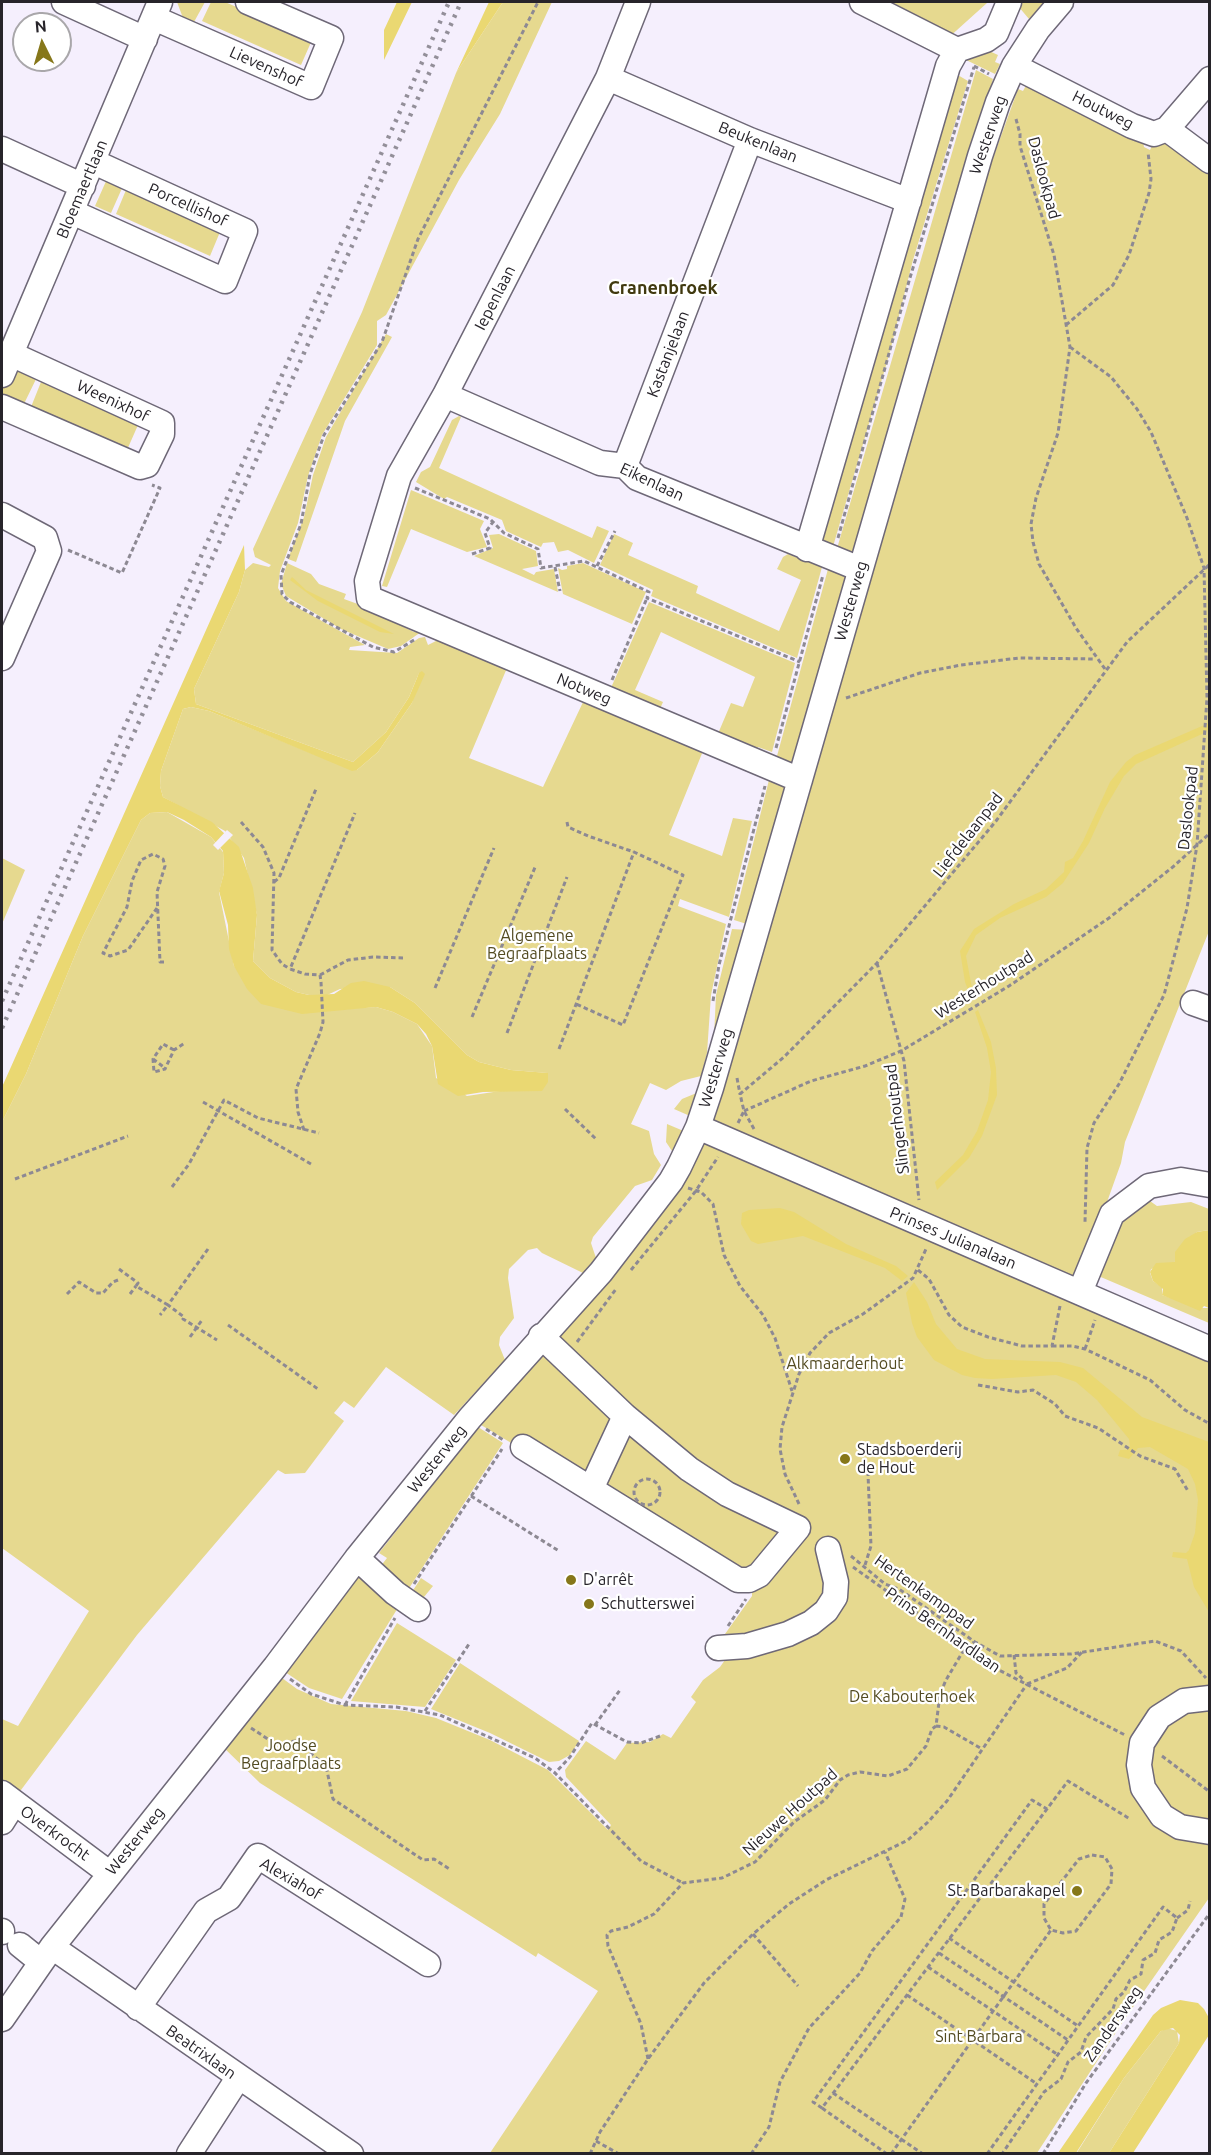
<!DOCTYPE html>
<html>
<head>
<meta charset="utf-8">
<style>
  body { margin:0 }
  #map { position:relative; width:1211px; height:2155px; overflow:hidden; background:#f5effd; font-family:Ubuntu,sans-serif }
  canvas { display:block }
  .frame { position:absolute; inset:0; border:3px solid #27242a; pointer-events:none }
  .north { position:absolute; left:12px; top:12px; width:60px; height:60px; box-sizing:border-box; background:#fff; border:2px solid #a9a7aa; border-radius:50%; rotate:355deg; font-size:16px; font-weight:700; line-height:24px; text-align:center; color:#27242a }
  .north::after { content:''; display:block; margin:auto; width:21px; height:27px; background:#86771a; clip-path:polygon(50% 0,100% 100%,50% 72%,0 100%) }
</style>
</head>
<body>
<div id="map">
<canvas width="1211" height="2155"></canvas>
<div class="frame"></div>
<div class="north">N</div>
</div>
<script>
const context = document.querySelector('canvas').getContext('2d');
context.lineJoin = 'round';
function fillPath(path, color) {
  context.fillStyle = color;
  context.fill(path, 'evenodd');
}
function toPath(rows) {
  const path = new Path2D();
  for (const r of rows) {
    if (r.length === 3) {
      path.moveTo(r[0] + r[2], r[1]);
      path.arc(r[0], r[1], r[2], 0, 2 * Math.PI);
      continue;
    }
    path.moveTo(r[0], r[1]);
    for (let i = 2; i < r.length; i += 2) path.lineTo(r[i], r[i + 1]);
  }
  return path;
}
function trace(path, color, width, dash) {
  context.strokeStyle = color;
  context.lineWidth = width;
  context.lineCap = dash ? 'butt' : 'round';
  context.setLineDash(dash || []);
  context.stroke(path);
}
function label(font, color, halo, rows, align = 'center') {
  context.font = font + ' Ubuntu,sans-serif';
  context.lineWidth = 4.5;
  context.setLineDash([]);
  context.textBaseline = 'middle';
  context.strokeStyle = halo;
  context.fillStyle = color;
  for (const [text, x, y, turn = 0] of rows) {
    context.save();
    context.translate(x, y);
    context.rotate((+turn || 0) * Math.PI / 180);
    context.textAlign = isNaN(turn) ? turn : align;
    if (halo) context.strokeText(text, 0, 0);
    context.fillText(text, 0, 0);
    context.restore();
  }
}
fillPath(toPath([
  [177,2,205,2,194,22,183,18],
  [211,2,225,2,312,40,301,65,202,21],
  [503,2,552,2,500,114,459,180,386,315,377,321,377,345,322,435,308,476,298,523,280,571,278,588,286,601,365,645,350,647,349,650,397,653,419,638,425,637,428,645,436,641,438,637,507,668,469,758,543,787,584,700,703,751,669,835,722,856,733,818,752,821,729,917,680,899,678,906,726,924,711,995,707,1053,701,1076,681,1081,666,1090,650,1083,631,1124,649,1131,654,1154,661,1165,652,1180,635,1186,593,1237,591,1243,596,1258,583,1273,542,1253,537,1248,528,1250,509,1269,508,1278,514,1318,500,1337,499,1345,505,1360,454,1415,386,1367,354,1408,344,1401,334,1413,344,1421,305,1473,285,1474,278,1470,137,1635,18,1794,2,1782,2,1719,18,1726,89,1611,2,1548,2,1122,26,1074,83,936,141,820,150,813,167,812,211,837,223,852,224,873,219,892,234,966,325,1010,376,1007,393,1012,417,1024,432,1046,436,1078,467,1096,500,1091,547,1073,511,1070,479,1062,467,1055,415,1003,390,987,340,989,325,996,309,995,296,992,270,978,253,961,257,915,244,858,225,831,163,797,160,786,161,771,183,709,191,707,209,711,352,770,357,770,378,752,412,703,419,673,409,697,386,732,353,762,196,704,194,689,239,592,245,570,253,563,269,567,271,565,255,557,253,549,362,312,456,73],
  [875,2,986,2,987,3,947,39],
  [1021,2,1047,2,1029,19,1018,6],
  [987,50,998,55,995,62,1000,64,995,74,962,58],
  [976,70,993,79,973,150,855,554,836,552],
  [951,71,968,81,913,260,889,355,832,550,826,548,817,534],
  [1029,80,1142,136,1144,147,1150,150,1154,142,1175,142,1210,166,1209,931,1125,1142,1121,1163,1073,1297,1209,1358,1209,1898,1124,2020,1037,2153,490,2153,598,1991,538,1953,536,1957,260,1783,222,1746,278,1675,297,1689,331,1704,406,1711,436,1718,490,1740,548,1770,608,1830,611,1825,566,1777,565,1770,586,1741,615,1760,627,1743,650,1742,663,1734,671,1738,696,1702,691,1697,703,1680,720,1667,737,1643,725,1634,752,1596,752,1586,481,1425,555,1337,705,1128,992,143,1009,108,992,161,1018,89,1023,91],
  [107,179,123,186,111,213,95,206],
  [126,190,220,232,210,256,116,214],
  [386,334,392,337,345,421,296,562,288,559,304,517,313,475,326,437],
  [13,368,39,373,21,410,4,397,2,391,2,383],
  [41,382,138,425,127,450,31,407],
  [459,416,461,417,439,468,592,538,597,526,609,531,594,563,568,550,558,552,554,542,543,543,541,547,506,531,502,520,447,497,444,499,416,482,421,472,430,467,452,420],
  [411,490,484,521,480,529,487,547,467,552,411,529,387,587,382,586],
  [499,534,536,551,538,566,522,569,534,575,536,572,554,569,558,592,474,556,493,548,489,535],
  [614,534,633,543,628,555,698,586,696,593,779,631,801,580,777,569,783,557,788,554,822,567,797,658,651,596,653,590,600,565],
  [287,563,311,574,319,584,346,594,344,599,396,618,398,624,414,632,421,629,421,632,401,646,388,649,341,629,286,596,281,584],
  [583,563,646,592,632,624,563,594,558,568,562,570,567,569,567,566],
  [828,569,850,578,798,759,784,764,777,756],
  [649,602,795,663,772,752,758,747,755,752,717,736,731,703,743,707,755,677,661,632,635,690,663,702,659,711,610,690],
  [769,780,788,785,750,925,734,920],
  [2,858,25,870,2,924],
  [732,929,748,930,714,1036,716,995],
  [699,1092,690,1116,674,1109,682,1099],
  [667,1124,686,1132,674,1154,666,1142],
  [1143,1196,1157,1206,1191,1202,1209,1209,1209,1230,1197,1232,1175,1254,1176,1259,1174,1264,1151,1269,1150,1273,1153,1281,1162,1287,1162,1295,1201,1308,1209,1308,1209,1323,1096,1275,1118,1222],
  [478,1427,503,1443,406,1593,380,1567,387,1558,379,1553],
  [361,1571,399,1606,342,1699,309,1688,282,1670],
  [421,1578,433,1586,424,1597,420,1598,410,1595],
  [397,1623,456,1660,425,1707,351,1701],
  [460,1663,579,1741,570,1755,559,1761,549,1762,490,1733,431,1709],
  [1167,2028,1177,2031,1179,2043,1109,2153,1076,2154,1124,2078,1161,2031]
]), '#e6d98f');
fillPath(toPath([
  [397,2,412,2,384,60,384,30],
  [489,2,503,2,456,73],
  [244,545,245,570,239,592,194,689,196,704,353,762,386,732,409,697,419,673,422,671,425,674,412,703,378,752,357,770,352,771,209,711,191,707,183,709,161,771,160,786,163,797,212,822,239,847,253,888,257,915,253,961,270,978,296,992,309,995,334,994,351,983,364,981,390,987,415,1003,467,1055,479,1062,511,1070,548,1073,548,1082,542,1091,483,1092,458,1096,438,1084,432,1046,426,1034,417,1024,393,1012,376,1007,302,1014,261,1004,247,989,234,966,229,949,228,925,219,891,224,873,223,851,211,837,184,820,167,812,150,813,141,820,83,936,26,1074,2,1122,2,1087],
  [292,577,306,590,394,634,380,632,318,601,290,580],
  [1209,723,1209,729,1202,734,1136,764,1124,776,1105,808,1089,843,1063,883,1046,897,1000,918,976,935,966,956,974,999,972,1000,965,982,960,951,974,929,1014,904,1046,889,1064,872,1065,862,1073,858,1083,841,1110,782,1126,762,1135,755],
  [978,1010,991,1042,996,1068,997,1095,982,1136,969,1158,937,1190,935,1182,963,1155,977,1131,988,1100,991,1072,987,1048,975,1012],
  [780,1208,794,1212,846,1244,896,1266,908,1276,902,1281,885,1268,803,1236,758,1244,751,1241,741,1224,742,1213,749,1210],
  [1209,1230,1209,1308,1204,1306,1200,1311,1162,1295,1163,1289,1153,1281,1150,1272,1156,1263,1175,1262,1175,1252,1185,1239,1197,1232],
  [914,1282,927,1302,936,1324,957,1349,985,1359,1060,1362,1083,1368,1142,1417,1209,1442,1209,1612,1194,1587,1187,1559,1172,1557,1173,1552,1186,1553,1189,1550,1195,1533,1198,1500,1195,1484,1188,1469,1150,1447,1138,1448,1129,1459,1118,1456,1120,1450,1127,1450,1130,1446,1129,1439,1097,1400,1076,1382,1056,1375,992,1379,975,1378,962,1375,934,1360,917,1337,912,1323,906,1293],
  [1180,2000,1198,2003,1204,2009,1209,2018,1209,2035,1133,2153,1109,2153,1179,2043,1180,2035,1173,2028,1161,2031,1124,2078,1076,2153,1058,2153,1153,2015,1161,2008]
]), '#ead872');
fillPath(toPath([
  [227,830,233,835,218,850,213,845]
]), '#f5effd');
const minor = toPath([
  [64,2,145,39],
  [638,2,608,78,445,395,399,476,367,581,369,598,800,780],
  [862,2,957,50],
  [154,18,311,87,331,38,248,2],
  [957,50,986,40,996,33,1009,2],
  [1014,66,1132,126,1154,134,1167,129,1210,79],
  [608,78,750,140,909,201],
  [1167,129,1210,161],
  [2,149,83,186],
  [72,212,225,281,245,231,94,162],
  [2,375,160,2],
  [445,395,600,463,625,466,637,478,860,569],
  [2,407,140,467,147,465,162,434,162,423,11,354],
  [625,466,750,140],
  [2,515,45,538,49,551,2,658],
  [807,549,948,66,957,50],
  [1193,1003,1210,1009],
  [698,1127,1210,1349],
  [1080,1292,1112,1214,1149,1186,1181,1180,1210,1185],
  [523,1447,738,1580,749,1580,759,1575,798,1528,727,1494,689,1469,625,1416,541,1336],
  [591,1489,625,1416],
  [357,1558,395,1593,418,1609],
  [718,1648,747,1646,788,1634,811,1623,826,1611,835,1597,836,1582,828,1549],
  [1210,1698,1184,1701,1159,1717,1142,1743,1139,1765,1143,1788,1162,1816,1180,1827,1210,1832],
  [2,1793,109,1873],
  [2,1822,14,1803],
  [2,1931,2,1932],
  [20,1945,41,1962],
  [52,1947,351,2154],
  [138,2008,206,1911,229,1898,258,1856,428,1964],
  [2,2019,52,1947,275,1667,357,1558,470,1418,601,1272,671,1181,679,1167,698,1127,711,1088,980,156,998,102,1014,66,1038,29,1061,2],
  [189,2154,238,2078]
]);
trace(minor, '#6e6877', 27);
trace(toPath([
  [974,66,989,74],
  [1016,119,1020,134,1020,146,1054,255,1070,347,1058,433,1036,498,1031,524,1033,542,1039,564,1076,628,1105,669],
  [1066,325,1113,285,1129,255,1149,193,1151,179,1148,152],
  [1070,347,1111,377,1137,409,1151,432,1187,518,1204,568,1207,698,1197,845,1187,908,1164,995,1119,1084,1094,1123,1087,1148,1085,1222],
  [415,488,490,519,504,533,538,549,541,568,584,561,649,592,647,598,800,662],
  [838,538,909,281,974,67],
  [68,550,122,573,160,488,152,485],
  [472,554,490,548,485,533,493,522],
  [597,566,615,531],
  [555,567,560,591],
  [414,640,394,652,373,647,290,602,282,594,281,575,301,524,310,474,324,435,382,342,418,239,538,2],
  [612,680,647,598],
  [846,698,920,673,961,665,1019,658,1095,659],
  [776,748,823,575],
  [241,822,263,847,274,873,272,950,282,964,290,969],
  [567,822,568,827,588,836,634,852,683,875,623,1025,576,1004],
  [274,882,279,878,316,789],
  [157,908,128,950,110,956,103,953,127,907,132,881,141,860,153,854,163,859,165,866,157,892,160,962,165,962],
  [877,963,904,1061,919,1200],
  [320,975,348,960,373,957,403,958],
  [435,988,494,848],
  [713,1001,719,965,765,786],
  [472,1017,536,865],
  [507,1033,567,877],
  [559,1049,634,852],
  [174,1050,163,1044,153,1059,154,1072,165,1069,174,1050,185,1043],
  [153,1059,165,1068],
  [737,1078,740,1094],
  [203,1102,311,1164],
  [565,1109,596,1139],
  [744,1111,811,1081,865,1066,901,1051,1009,986,1109,918,1174,866,1210,833],
  [738,1123,744,1111],
  [754,1129,744,1111,740,1094,784,1057,877,963,996,821,1127,642,1210,564],
  [304,1130,298,1112,296,1089,320,1033,323,1022,321,982,320,975,305,974,290,969,355,813],
  [15,1179,128,1136],
  [172,1187,189,1164,224,1100,258,1118,319,1133],
  [688,1188,701,1192,713,1204,724,1255,740,1286,763,1315,775,1338,792,1391],
  [208,1249,168,1305,184,1317,183,1319,217,1340],
  [119,1269,138,1283,136,1286,168,1305,160,1315],
  [631,1270,695,1192,718,1157],
  [918,1270,929,1279,949,1315,962,1327,988,1337,1022,1346,1052,1346,1060,1306],
  [67,1294,79,1282,96,1293,103,1293,113,1282,118,1280],
  [130,1294,136,1286],
  [228,1325,318,1389],
  [190,1337,202,1320],
  [577,1342,616,1289],
  [1052,1346,1072,1346,1085,1349,1150,1380,1185,1410,1210,1424],
  [1085,1349,1095,1320],
  [978,1385,1018,1392,1033,1390,1055,1404,1065,1416,1098,1428,1140,1456,1175,1469,1188,1491],
  [486,1429,505,1441],
  [647,1492,13],
  [471,1496,559,1551],
  [799,1504,785,1474,780,1449,782,1427,799,1374,810,1353,829,1333,863,1314,913,1278,926,1249],
  [851,1556,885,1584,899,1589,975,1642,1000,1656,1071,1654,1155,1641,1181,1651,1206,1678],
  [865,1565,871,1546,868,1474],
  [853,1567,993,1667,1125,1735],
  [414,1584,502,1449],
  [728,1626,746,1599],
  [1014,1655,1016,1673,1024,1680],
  [290,1679,311,1694,345,1705,396,1707,440,1715,535,1758,555,1773],
  [1027,1684,1067,1668,1082,1652],
  [345,1705,395,1618],
  [425,1711,469,1644],
  [595,1725,620,1690],
  [936,1726,944,1727,982,1749],
  [251,1728,274,1743,296,1741,326,1766,333,1799,423,1860,434,1859,451,1870],
  [660,1736,641,1743,627,1742,592,1723,570,1757,555,1773,641,1861,683,1883],
  [1162,1756,1210,1792],
  [1092,1855,1105,1857,1112,1869,1111,1884,1076,1931,1063,1933,1051,1930,1044,1918,1044,1904,1079,1859,1092,1855],
  [1177,1918,1188,1910,1190,1901],
  [753,1934,798,1986],
  [949,1938,1078,2026],
  [939,1953,1068,2040],
  [928,1967,1058,2055],
  [907,1995,1037,2084],
  [648,2059,641,2024,608,1946,607,1935,611,1931,628,1927,654,1914,683,1883,722,1878,755,1862,794,1822,825,1800,840,1780,848,1775,860,1772,888,1776,907,1769,926,1746,932,1729,936,1726,940,1694,946,1680,962,1653,974,1642],
  [833,2093,923,2154],
  [822,2108,813,2102,1032,1800,1047,1809],
  [596,2141,619,2154],
  [590,2154,600,2132,648,2059,704,1983,753,1934,789,1904,826,1880,908,1840,928,1822,947,1801,1027,1684],
  [751,2154,769,2127,780,2082,809,2028,860,1973,872,1951,901,1917,905,1899,885,1852],
  [887,2154,822,2108,1068,1781,1130,1819],
  [891,2154,1051,1930],
  [987,2154,1163,1907,1177,1918,1172,1932,1159,1940,1155,1953,1143,1960,1141,1974,1130,1980,1124,1992,1116,1999,1113,2009,1086,2037,1081,2052,1068,2062,1061,2079,1044,2092,1002,2154],
  [1043,2154,1086,2083,1210,1913]
]), '#8d8993', 3, [4.5, 3]);
trace(minor, '#fff', 24);
trace(toPath([
  [2,1001,449,2],
  [2,1028,461,2]
]), '#938f99', 4.5, [3, 6]);
for (const [x, y, r, color] of [
  [845,1459,6,"#86771a"],
  [571,1580,6,"#86771a"],
  [589,1604,6,"#86771a"],
  [1077,1891,6,"#86771a"]
]) {
  const dot = new Path2D();
  dot.arc(x, y, r, 0, 2 * Math.PI);
  context.fillStyle = color;
  context.fill(dot);
  trace(dot, '#fff', 2);
}
label('16px', '#27242a', '#fff', [
  ["Lievenshof",266,67,24],
  ["Houtweg",1103,110,27],
  ["Westerweg",988,135,-71],
  ["Beukenlaan",758,142,22],
  ["Daslookpad",1044,178,75],
  ["Bloemaertlaan",82,189,-67],
  ["Porcellishof",188,205,24],
  ["Iepenlaan",495,298,-63],
  ["Kastanjelaan",668,354,-69],
  ["Weenixhof",113,401,25],
  ["Eikenlaan",652,482,25],
  ["Westerweg",851,601,-74],
  ["Notweg",584,689,23],
  ["Daslookpad",1188,808,-84],
  ["Liefdelaanpad",968,835,-52],
  ["Westerhoutpad",984,985,-32],
  ["Westerweg",716,1068,-73],
  ["Slingerhoutpad",897,1119,-97],
  ["Prinses Julianalaan",953,1238,23],
  ["Westerweg",437,1459,-51],
  ["Hertenkamppad",924,1592,35],
  ["Prins Bernhardlaan",943,1630,35],
  ["Nieuwe Houtpad",790,1812,-42],
  ["Overkrocht",55,1833,36],
  ["Westerweg",135,1841,-51],
  ["Alexiahof",291,1879,30],
  ["Zandersweg",1113,2024,-55],
  ["Beatrixlaan",201,2052,35]
]);
label('16px', '#534b21', '#fff', [
  ["Algemene",537,936],
  ["Begraafplaats",537,954],
  ["Alkmaarderhout",845,1364],
  ["De Kabouterhoek",912,1697],
  ["Joodse",291,1746],
  ["Begraafplaats",291,1764],
  ["Sint Barbara",979,2037]
]);
label('16px', '#27242a', '#fff', [
  ["Stadsboerderij",857,1450],
  ["de Hout",857,1468],
  ["D'arrêt",583,1580],
  ["Schutterswei",601,1604],
  ["St. Barbarakapel",1065,1891,"right"]
], 'left');
label('bold 18px', '#40390f', '#fff', [
  ["Cranenbroek",663,288]
]);
</script>
</body>
</html>
